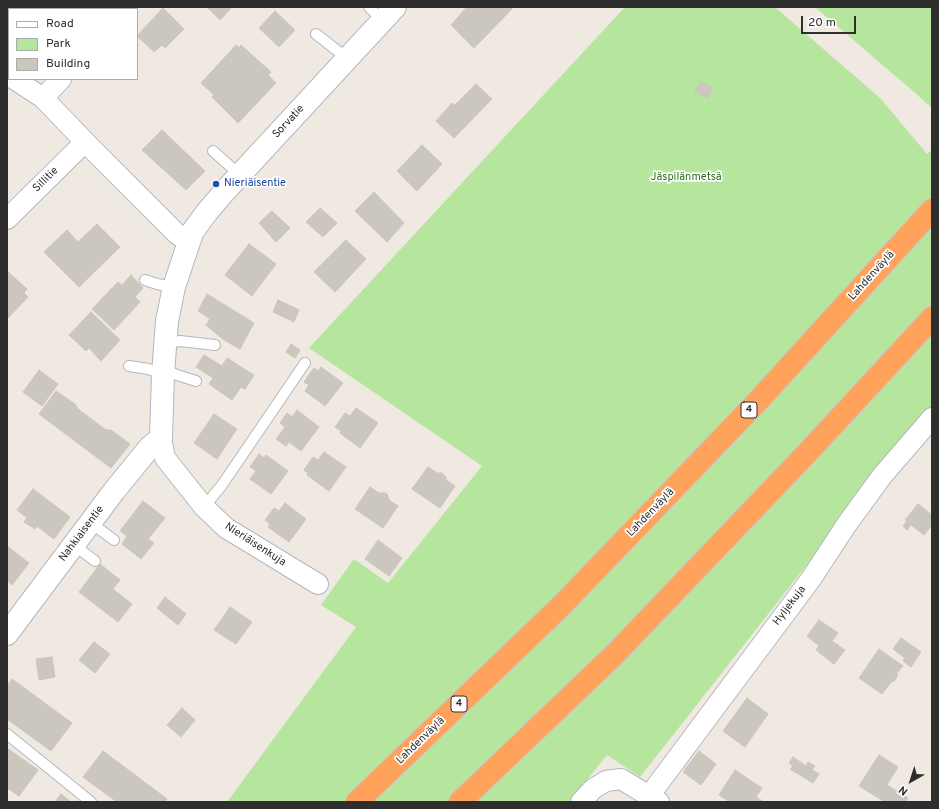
<!DOCTYPE html>
<html>
<head>
<meta charset="utf-8">
<style>
  body { margin:0 }
  #map { position:relative; width:939px; height:809px; overflow:hidden; background:#efe9e1; font-family:Overpass,sans-serif }
  canvas { display:block }
  .frame { position:absolute; inset:0; border:8px solid #2e2e2e; pointer-events:none }
  .legend { position:absolute; left:8px; top:8px; width:130px; height:72px; box-sizing:border-box; background:#fff; border:1px solid #ababab; margin:0; padding:5px 7px; list-style:none; font-size:12px; color:#2e2e2e }
  .legend li { display:flex; align-items:center; gap:8px; height:20px }
  .legend b { width:20px; border:1px solid #ababab }
  .north { position:absolute; left:891px; top:761px; width:40px; height:40px; -webkit-text-stroke:3px #fff; paint-order:stroke; rotate:219deg; font-size:11px; font-weight:700; line-height:16px; text-align:center; color:#2e2e2e }
  .north::after { content:''; display:block; margin:auto; width:14px; height:18px; background:#2e2e2e; clip-path:polygon(50% 0,100% 100%,50% 72%,0 100%) }
  .scale { position:absolute; left:801px; top:16px; width:55px; height:18px; box-sizing:border-box; border:2px solid #2e2e2e; border-top:0; padding-left:5px; font-size:12px; line-height:14px; white-space:nowrap; color:#2e2e2e; -webkit-text-stroke:3px #fff; paint-order:stroke }
</style>
</head>
<body>
<div id="map">
<canvas width="939" height="809"></canvas>
<div class="frame"></div>
<ul class="legend">
<li><b style="height:5px;background:#fff"></b>Road</li>
<li><b style="height:11px;background:#b6e59e"></b>Park</li>
<li><b style="height:11px;background:#cbc7bf"></b>Building</li>
</ul>
<div class="north">N</div>
<div class="scale">20 m</div>
</div>
<script>
const context = document.querySelector('canvas').getContext('2d');
context.lineJoin = 'round';
function fillPath(path, color) {
  context.fillStyle = color;
  context.fill(path, 'evenodd');
}
function toPath(rows) {
  const path = new Path2D();
  for (const r of rows) {
    path.moveTo(r[0], r[1]);
    for (let i = 2; i < r.length; i += 2) path.lineTo(r[i], r[i + 1]);
  }
  return path;
}
function trace(path, color, width, dash) {
  context.strokeStyle = color;
  context.lineWidth = width;
  context.lineCap = dash ? 'butt' : 'round';
  context.setLineDash(dash || []);
  context.stroke(path);
}
function label(font, color, halo, rows, align = 'center') {
  context.font = font + ' Overpass,sans-serif';
  context.lineWidth = 3.5;
  context.setLineDash([]);
  context.textBaseline = 'middle';
  context.strokeStyle = halo;
  context.fillStyle = color;
  for (const [text, x, y, turn = 0] of rows) {
    context.save();
    context.translate(x, y);
    context.rotate((+turn || 0) * Math.PI / 180);
    context.textAlign = isNaN(turn) ? turn : align;
    if (halo) context.strokeText(text, 0, 0);
    context.fillText(text, 0, 0);
    context.restore();
  }
}
fillPath(toPath([
  [625,7,775,7,881,99,927,154,932,150,932,425,923,417,640,777,607,755,569,802,227,802,356,627,321,605,354,559,388,583,482,466,309,348],
  [815,7,932,7,932,108,914,92]
]), '#b6e59e');
const building = toPath([
  [43,7,68,7,66,9,45,9,43,7],
  [207,7,232,7,220,20,207,7],
  [467,7,510,7,512,9,474,48,451,25,467,7],
  [163,8,184,29,165,48,162,45,154,52,137,36,163,8],
  [275,11,295,30,279,47,259,28,275,11],
  [236,45,239,48,241,45,271,72,268,75,276,83,238,123,212,97,214,95,201,83,236,45],
  [700,81,713,88,708,98,695,92,700,81],
  [476,84,492,99,454,138,436,121,452,103,455,105,476,84],
  [162,130,205,171,186,190,142,150,162,130],
  [422,145,442,164,417,191,397,171,422,145],
  [374,192,404,223,387,242,355,211,374,192],
  [320,208,337,223,323,237,306,222,320,208],
  [272,211,290,228,276,242,259,223,272,211],
  [97,224,120,247,79,287,44,252,67,230,78,242,97,224],
  [346,240,366,259,335,292,314,272,346,240],
  [249,244,276,264,252,296,225,275,249,244],
  [7,271,27,289,24,293,28,297,7,319,7,271],
  [131,275,143,288,135,297,140,302,114,330,92,309,118,282,122,285,131,275],
  [207,294,254,323,240,349,224,340,206,325,210,319,198,311,207,294],
  [278,300,299,310,294,322,273,312,278,300],
  [91,312,120,340,101,361,89,348,86,351,69,335,91,312],
  [291,344,300,350,295,358,286,352,291,344],
  [204,355,222,366,227,358,254,375,245,389,241,387,232,400,209,384,213,378,196,367,204,355],
  [321,367,343,383,325,406,305,391,309,385,304,382,314,368,318,371,321,367],
  [39,370,58,384,42,406,23,392,39,370],
  [56,391,75,404,78,409,106,430,111,430,130,444,111,468,39,414,56,391],
  [356,408,378,423,360,448,340,433,341,431,335,427,345,413,350,416,356,408],
  [297,410,319,427,301,451,289,442,286,446,276,439,285,427,280,423,287,413,292,417,297,410],
  [214,414,237,429,217,459,194,443,214,414],
  [324,452,346,467,329,491,307,475,308,473,304,470,313,457,318,460,324,452],
  [259,454,264,458,266,455,288,471,271,494,250,479,256,471,250,467,259,454],
  [428,467,437,473,442,473,446,477,446,480,455,486,440,508,412,489,428,467],
  [370,487,379,493,385,493,387,494,389,500,398,506,383,528,355,509,370,487],
  [33,489,70,517,54,539,37,526,35,529,24,522,27,518,17,510,33,489],
  [143,501,165,518,148,539,154,543,141,559,122,544,127,536,120,531,143,501],
  [285,503,306,519,289,542,268,527,270,524,265,520,274,508,279,511,285,503],
  [918,504,932,515,932,525,924,535,911,525,907,530,903,526,907,521,905,520,918,504],
  [378,540,402,558,389,576,365,559,378,540],
  [7,546,29,563,12,585,7,580,7,546],
  [100,564,120,580,113,589,132,604,118,622,79,592,100,564],
  [165,597,186,614,178,625,157,608,165,597],
  [230,607,252,622,236,644,214,630,230,607],
  [819,620,838,633,832,641,845,650,834,664,816,650,819,646,807,636,819,620],
  [901,638,921,652,911,667,903,661,905,658,893,649,901,638],
  [94,642,110,654,95,673,79,660,94,642],
  [879,649,903,666,897,673,897,677,894,681,891,682,882,694,859,678,879,649],
  [52,657,55,677,39,680,36,659,52,657],
  [12,679,72,723,51,751,7,719,7,686,12,679],
  [747,698,768,714,745,747,723,731,747,698],
  [182,708,195,720,181,737,167,725,182,708],
  [7,748,38,770,19,796,7,788,7,748],
  [103,751,167,799,165,802,117,802,83,777,103,751],
  [699,751,716,764,701,785,683,772,699,751],
  [879,755,898,767,887,785,908,798,905,802,885,802,859,786,879,755],
  [793,757,806,766,808,762,815,766,812,770,819,774,813,783,790,769,793,766,789,763,793,757],
  [735,770,762,788,756,797,764,802,730,802,719,795,735,770],
  [61,794,71,802,55,802,61,794]
]);
fillPath(building, '#cbc7bf');
trace(building, '#cbc5ba', 1);
const service = toPath([
  [369,7,383,21],
  [316,34,348,59],
  [213,151,240,175],
  [145,280,157,284,174,287],
  [165,343,180,341,215,345],
  [129,366,148,369,163,374],
  [163,369,177,375,196,381],
  [204,507,222,485,305,363],
  [91,523,114,540],
  [74,545,95,561],
  [7,734,91,802]
]);
const minor = toPath([
  [122,9,123,7],
  [14,79,43,98,93,150,177,234,189,242],
  [43,98,61,79],
  [7,219,85,142],
  [161,438,165,458,204,507,226,528,318,584],
  [649,796,746,666,811,579,847,524,882,476,932,418],
  [581,802,593,789,606,781,621,779,659,802]
]);
const tertiary = toPath([
  [7,634,114,491,150,447,161,438,163,374,167,321,174,287,189,242,193,231,207,212,224,192,395,7]
]);
const motorway = toPath([
  [357,802,562,605,756,403,932,210],
  [460,802,615,654,808,452,932,318]
]);
trace(service, '#b4b7c1', 12);
trace(minor, '#b4b7c1', 22);
trace(tertiary, '#b4b7c1', 24);
trace(motorway, '#c9c9c9', 24);
trace(service, '#fff', 10);
trace(minor, '#fff', 20);
trace(tertiary, '#fff', 22);
trace(motorway, '#ffa35c', 22);
for (const [x, y, r, color] of [
  [216,184,4,"#1a4fb4"]
]) {
  const dot = new Path2D();
  dot.arc(x, y, r, 0, 2 * Math.PI);
  context.fillStyle = color;
  context.fill(dot);
  trace(dot, '#fff', 1.5);
}
for (const [x, y, w] of [
  [749,410,16],
  [459,704,16]
]) {
  const box = new Path2D();
  box.roundRect(x - w / 2, y - 8, w, 16, 3);
  context.fillStyle = '#fff';
  context.fill(box);
  trace(box, '#2e2e2e', 1);
}
label('bold 10px', '#2e2e2e', null, [
  ["4",749,410],
  ["4",459,704]
]);
label('11px', '#2e2e2e', '#fff', [
  ["Sorvatie",289,122,-47],
  ["Sillitie",46,180,-45],
  ["Lahdenväylä",872,276,-48],
  ["Lahdenväylä",651,513,-46],
  ["Nahkiaisentie",82,534,-53],
  ["Nieriäisenkuja",255,545,33],
  ["Hyljekuja",790,606,-53],
  ["Lahdenväylä",421,741,-44]
]);
label('11px', '#2c6e1b', '#fff', [
  ["Jäspilänmetsä",686,178]
]);
label('11px', '#164399', '#fff', [
  ["Nieriäisentie",224,184]
], 'left');
</script>
</body>
</html>
